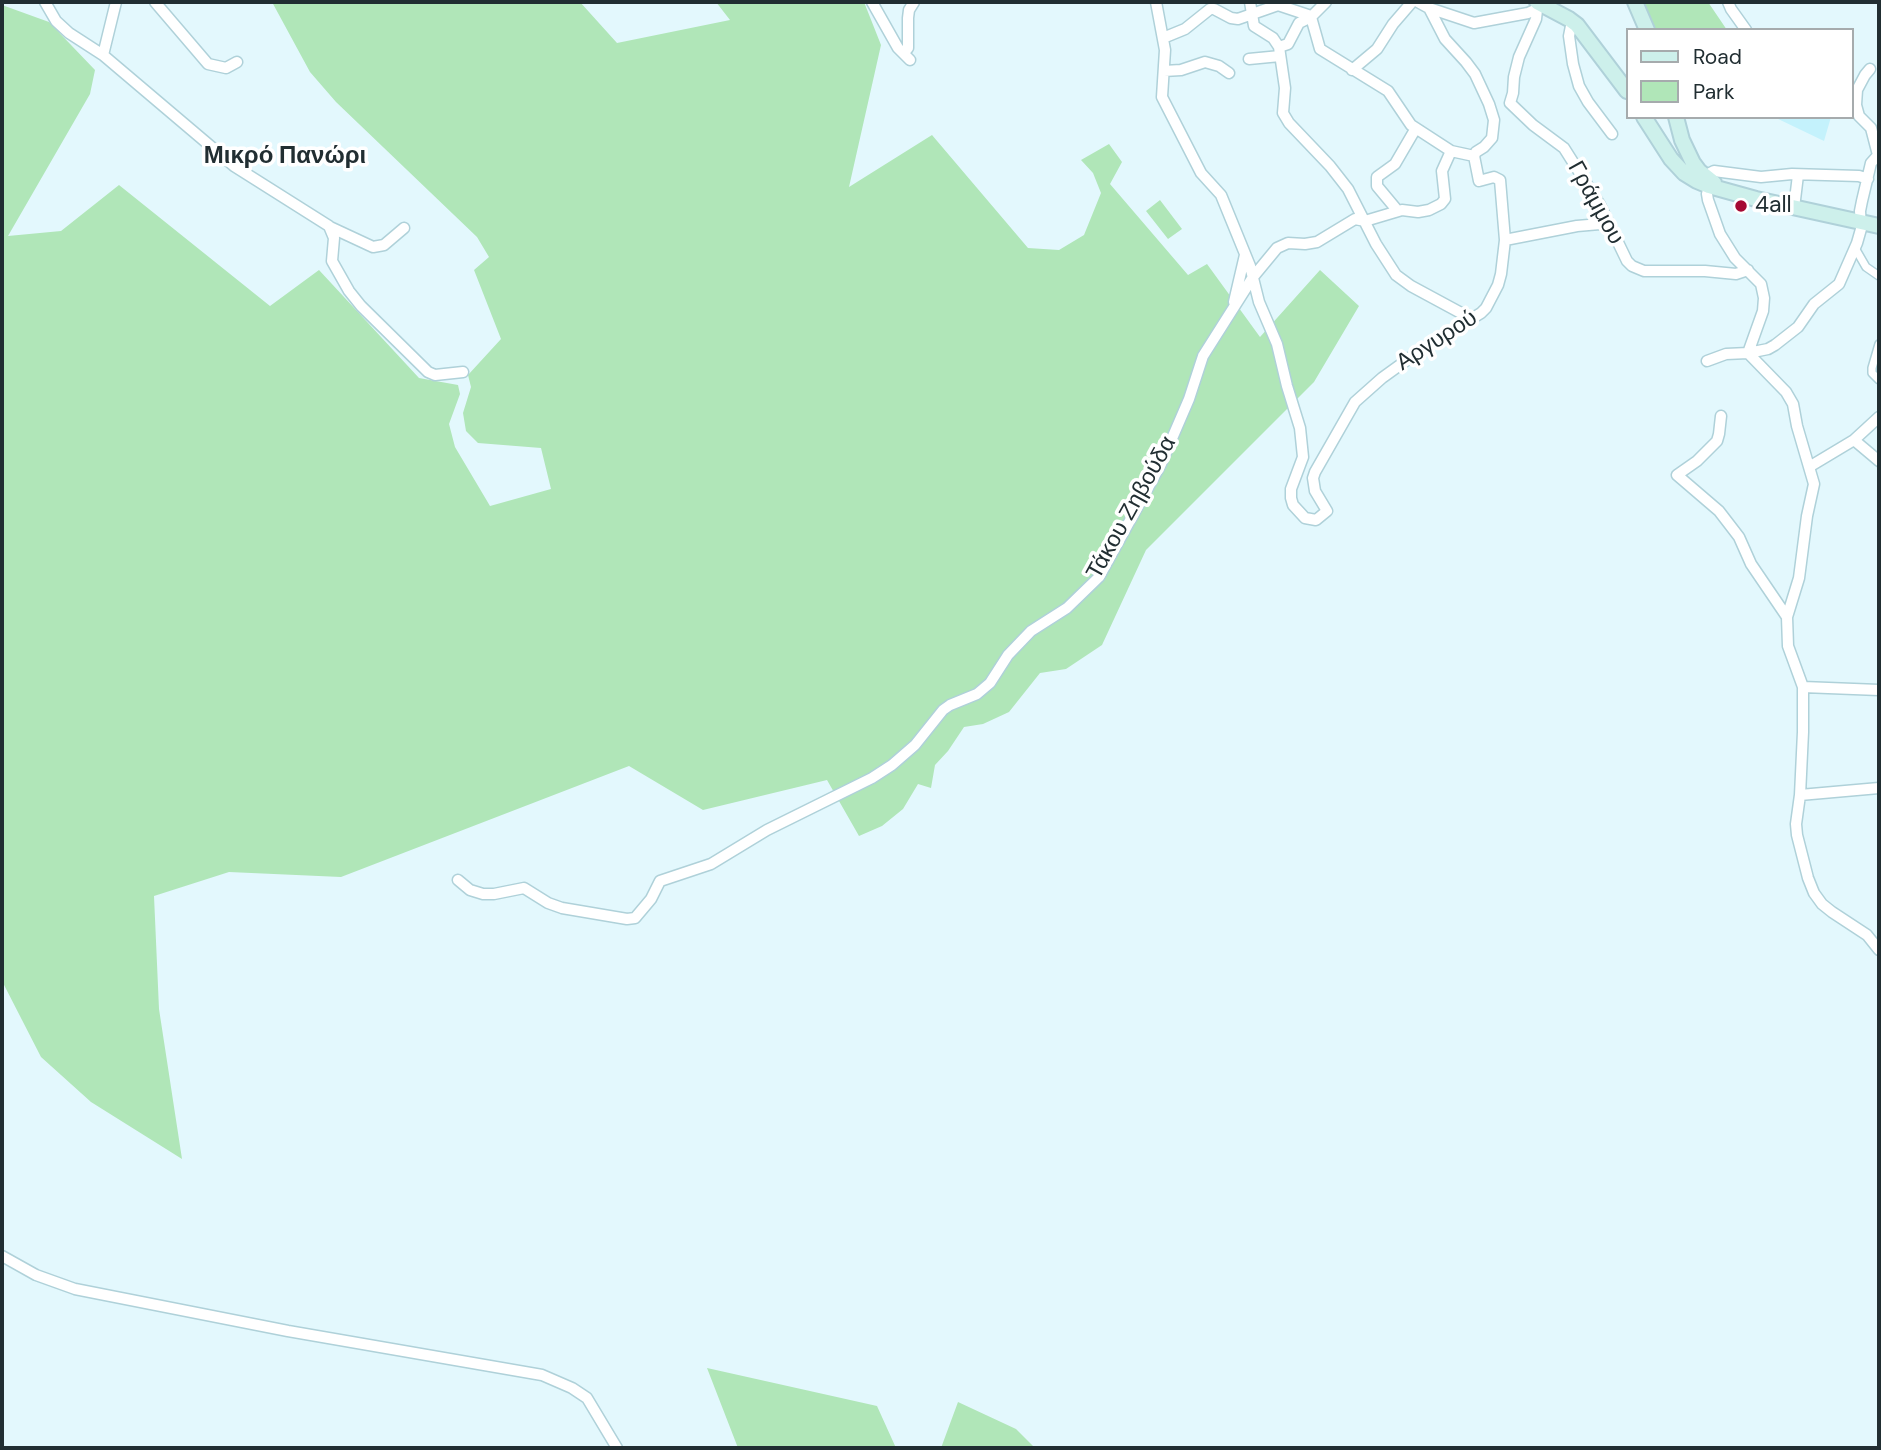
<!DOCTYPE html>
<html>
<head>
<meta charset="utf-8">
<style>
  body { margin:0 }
  #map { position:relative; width:1881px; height:1450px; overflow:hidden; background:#e3f8fd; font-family:"DM Sans",sans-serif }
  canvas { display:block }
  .frame { position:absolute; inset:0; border:4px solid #212e32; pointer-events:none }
  .legend { position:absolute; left:1626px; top:28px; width:228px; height:91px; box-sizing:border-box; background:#fff; border:2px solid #a6abad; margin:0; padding:9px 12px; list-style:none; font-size:21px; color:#212e32 }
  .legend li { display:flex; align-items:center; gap:14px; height:35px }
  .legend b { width:35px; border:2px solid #a6abad }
</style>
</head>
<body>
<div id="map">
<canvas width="1881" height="1450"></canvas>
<div class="frame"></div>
<ul class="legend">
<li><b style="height:9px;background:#cdf0eb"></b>Road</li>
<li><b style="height:19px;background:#b0e6b8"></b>Park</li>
</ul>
</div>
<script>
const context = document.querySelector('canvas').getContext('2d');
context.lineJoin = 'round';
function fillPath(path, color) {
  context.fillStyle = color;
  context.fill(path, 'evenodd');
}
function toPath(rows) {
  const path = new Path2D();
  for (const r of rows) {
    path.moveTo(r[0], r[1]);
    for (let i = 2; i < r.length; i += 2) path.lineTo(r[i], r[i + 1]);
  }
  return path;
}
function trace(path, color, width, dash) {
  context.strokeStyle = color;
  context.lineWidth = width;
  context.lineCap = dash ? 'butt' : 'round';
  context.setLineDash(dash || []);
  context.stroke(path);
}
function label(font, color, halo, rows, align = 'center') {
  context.font = font + ' "DM Sans",sans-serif';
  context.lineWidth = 7;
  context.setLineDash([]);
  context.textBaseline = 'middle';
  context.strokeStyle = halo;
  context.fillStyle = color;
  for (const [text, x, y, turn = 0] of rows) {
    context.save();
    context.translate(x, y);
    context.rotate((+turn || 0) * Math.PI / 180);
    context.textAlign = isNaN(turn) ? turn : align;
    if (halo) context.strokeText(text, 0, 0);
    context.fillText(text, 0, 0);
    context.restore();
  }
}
fillPath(toPath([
  [1774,117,1831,117,1824,141]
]), '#c4f2fc');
fillPath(toPath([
  [272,2,580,2,617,43,730,20,716,2,864,2,881,45,849,187,932,135,1028,248,1059,250,1084,235,1101,193,1093,173,1081,160,1109,144,1122,162,1110,184,1188,275,1207,264,1260,337,1320,270,1359,306,1314,382,1146,550,1102,645,1066,669,1040,673,1009,712,983,724,964,727,948,751,935,765,931,788,918,784,903,809,882,826,859,836,827,780,703,810,629,766,341,877,229,872,154,896,159,1009,182,1159,91,1102,41,1057,2,981,2,5,49,22,95,70,90,94,8,236,61,231,119,185,270,306,319,270,419,378,458,385,460,394,449,424,455,447,490,506,551,489,541,448,478,443,466,431,463,413,471,387,468,375,501,339,474,270,489,257,477,237,336,102,310,72],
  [1645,2,1708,2,1727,30,1653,30,1643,3],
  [1160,200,1182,229,1168,239,1146,211],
  [707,1368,877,1406,896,1448,738,1448],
  [958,1402,1016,1429,1035,1448,941,1448]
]), '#b0e6b8');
const pedestrian = toPath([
  [1855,248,1866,267,1879,276],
  [1879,344,1872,368,1872,373,1879,380]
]);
const minor = toPath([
  [45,2,56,21,69,33,103,55,234,166,329,226,334,238,332,261,349,291,361,306,428,372,435,375,463,372],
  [155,2,208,64,226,68,237,62],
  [872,2,898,48,910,60],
  [1156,2,1165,50,1162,97,1201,173,1221,195,1250,266,1259,302,1277,344,1287,386,1300,428,1303,457,1291,489,1291,498,1293,505,1305,518,1316,520,1327,511,1315,491,1313,478,1315,472,1355,402,1382,378,1418,352,1481,313,1486,308,1498,285,1501,274,1505,240,1577,226,1600,224,1610,228],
  [1250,2,1254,26,1273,38,1279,47,1285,88,1283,113,1289,123,1330,166,1348,189,1376,244,1396,275,1411,286,1461,313,1468,321],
  [1418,2,1429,8,1445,39,1466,62,1475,74,1489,104,1494,120,1492,138,1484,147,1476,152,1474,156,1479,181,1494,177,1500,180,1505,240],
  [1728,2,1731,9,1746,30],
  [1429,8,1474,23,1528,13,1539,8],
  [1537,10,1536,19,1519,57,1514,77,1513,93,1510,103,1533,125,1564,148,1600,205,1627,261,1632,266,1644,271,1705,271,1736,274,1748,270],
  [1572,21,1569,36,1573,64,1579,86,1588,102,1612,134],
  [1163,38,1185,29,1210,9,1214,9,1231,18,1238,19,1278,5,1308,15,1311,17,1320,49,1388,91,1411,125,1451,151,1474,156],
  [1279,47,1288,44,1299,23,1311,17,1326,2],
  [904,53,908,48,908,18,909,10,914,2],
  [103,55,116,2],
  [1249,59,1280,56],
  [1870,69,1865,75,1857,90,1856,105,1859,116,1871,128,1878,155],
  [1352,70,1377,49,1393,24,1412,2],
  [1164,71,1181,70,1205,62,1219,66,1229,73],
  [1707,177,1710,173,1714,171,1761,177,1792,174,1859,176,1868,179],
  [1709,186,1707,194,1708,200,1720,234,1735,258,1761,284,1764,298,1763,311,1748,353,1786,392,1793,404,1797,426,1814,484,1807,516,1799,578,1787,617,1788,646,1803,687,1803,732,1800,795,1796,824,1797,835,1808,878,1814,893,1822,904,1832,912,1867,935,1879,950],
  [1794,208,1798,175],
  [1397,210,1377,186,1377,177,1395,164,1416,128],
  [330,227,373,247,384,245,404,228],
  [1234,302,1245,255],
  [1707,361,1726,354,1748,353,1768,349,1775,345,1798,327,1814,304,1839,284,1857,243,1861,229,1860,211,1862,201,1871,163,1879,154],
  [1721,416,1719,434,1717,441,1697,461,1677,475,1719,511,1739,537,1751,564,1787,617],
  [1854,440,1879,461],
  [1809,467,1854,440,1879,417],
  [1803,687,1879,690],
  [1800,795,1879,788],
  [458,880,470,890,483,894,494,894,524,888,548,903,562,908,627,919,635,918,651,899,660,881,711,864,767,830,872,778,892,765,915,745,943,710,950,705,977,694,990,683,1008,655,1031,631,1067,608,1099,577,1161,464,1189,399,1203,356,1253,277,1277,248,1288,243,1305,244,1317,242,1355,219,1365,221,1402,210,1418,212,1429,210,1441,204,1445,199,1442,171,1451,151],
  [2,1256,36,1275,75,1289,288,1331,542,1375,572,1388,587,1398,617,1448]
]);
const secondary = toPath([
  [1537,2,1569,19,1577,25,1627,91],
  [1635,2,1647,30],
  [1644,117,1671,159,1684,173,1697,181,1709,186,1756,199,1879,226],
  [1676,117,1682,140,1693,163,1699,171,1714,183]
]);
trace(pedestrian, '#afd1d9', 10);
trace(minor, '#afd1d9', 13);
trace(secondary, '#afd1d9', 18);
trace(pedestrian, '#fff', 7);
trace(minor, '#fff', 10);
trace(secondary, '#cdf0eb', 14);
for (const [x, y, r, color] of [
  [1741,206,7,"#a50933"]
]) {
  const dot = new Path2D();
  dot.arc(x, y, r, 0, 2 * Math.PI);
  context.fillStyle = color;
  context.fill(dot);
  trace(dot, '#fff', 2.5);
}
label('23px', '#212e32', '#fff', [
  ["Γράμμου",1595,203,61],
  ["Αργυρού",1437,341,-33],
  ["Τάκου Ζηβούδα",1132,508,-61]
]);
label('23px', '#212e32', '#fff', [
  ["4all",1755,206]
], 'left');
label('bold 24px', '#212e32', '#fff', [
  ["Μικρό Πανώρι",285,157]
]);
</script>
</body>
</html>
